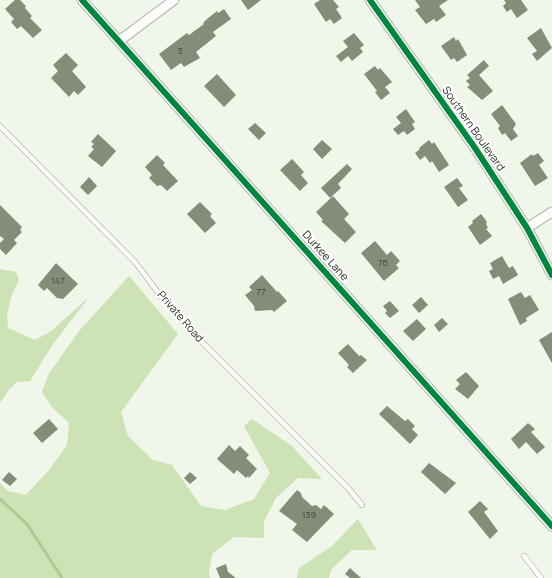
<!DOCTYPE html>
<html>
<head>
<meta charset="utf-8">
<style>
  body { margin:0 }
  canvas { display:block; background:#f0f6ea }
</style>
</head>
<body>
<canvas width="552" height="578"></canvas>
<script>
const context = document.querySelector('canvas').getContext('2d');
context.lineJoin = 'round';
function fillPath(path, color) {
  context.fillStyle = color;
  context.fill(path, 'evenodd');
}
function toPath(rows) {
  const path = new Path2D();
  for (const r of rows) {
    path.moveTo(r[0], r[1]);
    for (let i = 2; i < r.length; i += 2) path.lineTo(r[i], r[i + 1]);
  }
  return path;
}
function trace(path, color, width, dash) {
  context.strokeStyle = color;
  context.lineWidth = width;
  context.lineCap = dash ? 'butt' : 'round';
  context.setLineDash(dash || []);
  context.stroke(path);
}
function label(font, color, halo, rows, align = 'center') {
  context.font = font + ' Manrope,sans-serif';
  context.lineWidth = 4;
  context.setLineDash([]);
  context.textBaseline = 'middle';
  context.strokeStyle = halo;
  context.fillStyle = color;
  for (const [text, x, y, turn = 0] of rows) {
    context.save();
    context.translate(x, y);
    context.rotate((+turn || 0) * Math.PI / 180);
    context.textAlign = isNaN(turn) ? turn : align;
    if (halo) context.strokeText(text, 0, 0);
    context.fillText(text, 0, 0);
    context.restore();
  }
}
fillPath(toPath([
  [0,269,16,272,19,280,11,297,7,315,8,328,35,340,50,332,89,297,51,347,30,381,17,382,9,390,0,403],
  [129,276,178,334,121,412,128,436,153,460,172,465,201,506,225,510,254,499,270,473,244,426,252,419,292,446,322,479,298,478,276,498,264,521,264,538,234,537,212,554,209,572,210,578,0,578,0,483,8,491,26,495,49,470,67,445,69,423,52,407,42,392,48,375,79,331],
  [358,519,377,550,352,550,331,570,329,578,297,578,299,568,332,546]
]), '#cde2b5');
trace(toPath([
  [0,499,27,524,62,578]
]), '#b0c893', 3);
fillPath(toPath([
  [15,0,20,0,26,6,25,8,32,16,30,18,42,30,33,38,21,26,17,29,11,22,14,19,5,9],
  [241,0,261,0,248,10],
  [320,0,333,0,339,7,336,9,342,18,334,24,330,19,326,22,314,4],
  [415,0,448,0,439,6,446,15,436,22,434,19,426,24,415,10,420,7],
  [504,0,521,0,528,10,517,18,511,9,507,12,503,6,506,3],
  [224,9,231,19,213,32,216,36,196,52,200,58,184,67,181,63,171,70,159,54,187,33,189,35,204,24,203,23,207,19,217,11,218,13],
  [541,28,552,48,537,61,532,54,537,51,527,38],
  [354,33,364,45,360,48,363,52,352,61,348,56,341,62,336,56,348,47,343,41],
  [454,37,456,41,458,39,467,55,457,62,454,58,451,60,441,46],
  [66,53,78,65,72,71,86,87,78,95,74,91,69,97,51,78,58,71,53,65],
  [484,60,489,66,479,75,493,91,482,100,467,87,470,85,466,81,470,78,467,75],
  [375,66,378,70,380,68,392,82,385,87,390,93,381,100,375,92,377,91,364,74],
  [217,74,236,95,224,107,204,86],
  [502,105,516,124,513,129,518,136,511,141,505,133,502,135,498,128,500,126,491,114],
  [406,109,415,122,412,124,415,129,407,135,404,131,398,135,393,129,401,123,396,117],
  [255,123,266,133,259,140,248,129],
  [98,134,116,151,102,167,88,156,94,149,91,147,94,144,91,142],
  [322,140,332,149,322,159,313,149],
  [429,140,432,144,434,142,449,165,439,172,432,161,430,163,425,156,420,160,415,153,420,149,419,148],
  [538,153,544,161,539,165,548,178,535,186,520,163,532,154,533,156],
  [157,155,165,163,163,165,178,181,167,191,161,185,157,186,149,178,152,175,145,167],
  [292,159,304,172,301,175,308,183,300,191,280,170],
  [347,164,352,169,338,184,341,188,330,198,321,188],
  [89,177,97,186,88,195,80,187],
  [457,178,463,186,459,188,468,200,458,207,444,187],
  [333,196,349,214,344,219,356,232,345,243,321,221,323,220,316,212],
  [200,202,212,214,210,216,216,223,205,233,187,214],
  [0,205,22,227,20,230,22,232,14,240,17,243,6,255,0,249,0,243,4,239,0,236],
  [481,214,487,222,486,224,488,228,486,229,492,236,480,245,468,227,473,223,472,221],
  [375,241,387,255,391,251,400,261,396,265,399,268,384,281,361,253],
  [502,256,509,268,513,266,518,275,503,284,499,276,493,279,489,271,493,269,490,263],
  [56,263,78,284,63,299,57,298,47,288,44,291,38,285],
  [262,275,277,292,278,291,287,301,274,312,272,310,255,311,254,306,245,295,252,290,249,287],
  [521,292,525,298,530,295,539,310,526,318,527,321,520,325,508,299],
  [421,297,428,305,419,313,412,305],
  [390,301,399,311,390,318,385,313,387,311,383,306],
  [442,318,448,324,439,332,434,325],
  [417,319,426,329,413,341,403,331],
  [552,332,552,363,539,340],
  [348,344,359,356,361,355,367,360,353,373,347,367,349,365,338,353],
  [466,372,479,386,468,399,455,389,460,384,456,380],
  [387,406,405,421,408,419,415,426,412,429,418,435,410,444,379,414],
  [49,419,58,429,42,443,33,433],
  [528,423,535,429,531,432,545,447,537,454,526,442,519,449,511,439],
  [229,445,235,451,240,446,249,455,246,458,257,469,249,478,248,476,246,478,237,470,234,474,217,459],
  [429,463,456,483,445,494,421,472],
  [9,472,17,479,10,486,2,480],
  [190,472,197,478,190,484,184,478],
  [297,490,301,493,302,497,312,506,316,505,321,509,324,505,334,514,307,542,292,530,297,524,279,511],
  [480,501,488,509,484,512,498,531,490,539,468,512],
  [226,564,228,572,236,578,220,578,216,568],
  [350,568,361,578,350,578,345,574]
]), '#858c78');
const service = toPath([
  [0,126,135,262,166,303,203,343,348,488,362,505],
  [524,556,541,578]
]);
const minor = toPath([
  [82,0,552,526],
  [370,0,475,148,527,228,552,275],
  [119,41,174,0],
  [527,228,552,212]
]);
trace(service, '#b4b8af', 6);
trace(minor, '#b4b8af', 11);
trace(service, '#fdfefc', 4.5);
trace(minor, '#fdfefc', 9);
trace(toPath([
  [82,0,552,526],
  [370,0,475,148,527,228,552,275]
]), '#00873e', 6);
label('9px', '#42473c', null, [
  ["3",180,51],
  ["76",383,263],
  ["147",58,281],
  ["77",261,292],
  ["139",309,515]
]);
label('11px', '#2c3028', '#fff', [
  ["Southern Boulevard",473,129,55],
  ["Durkee Lane",325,256,48],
  ["Private Road",180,317,49]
]);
</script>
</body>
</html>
